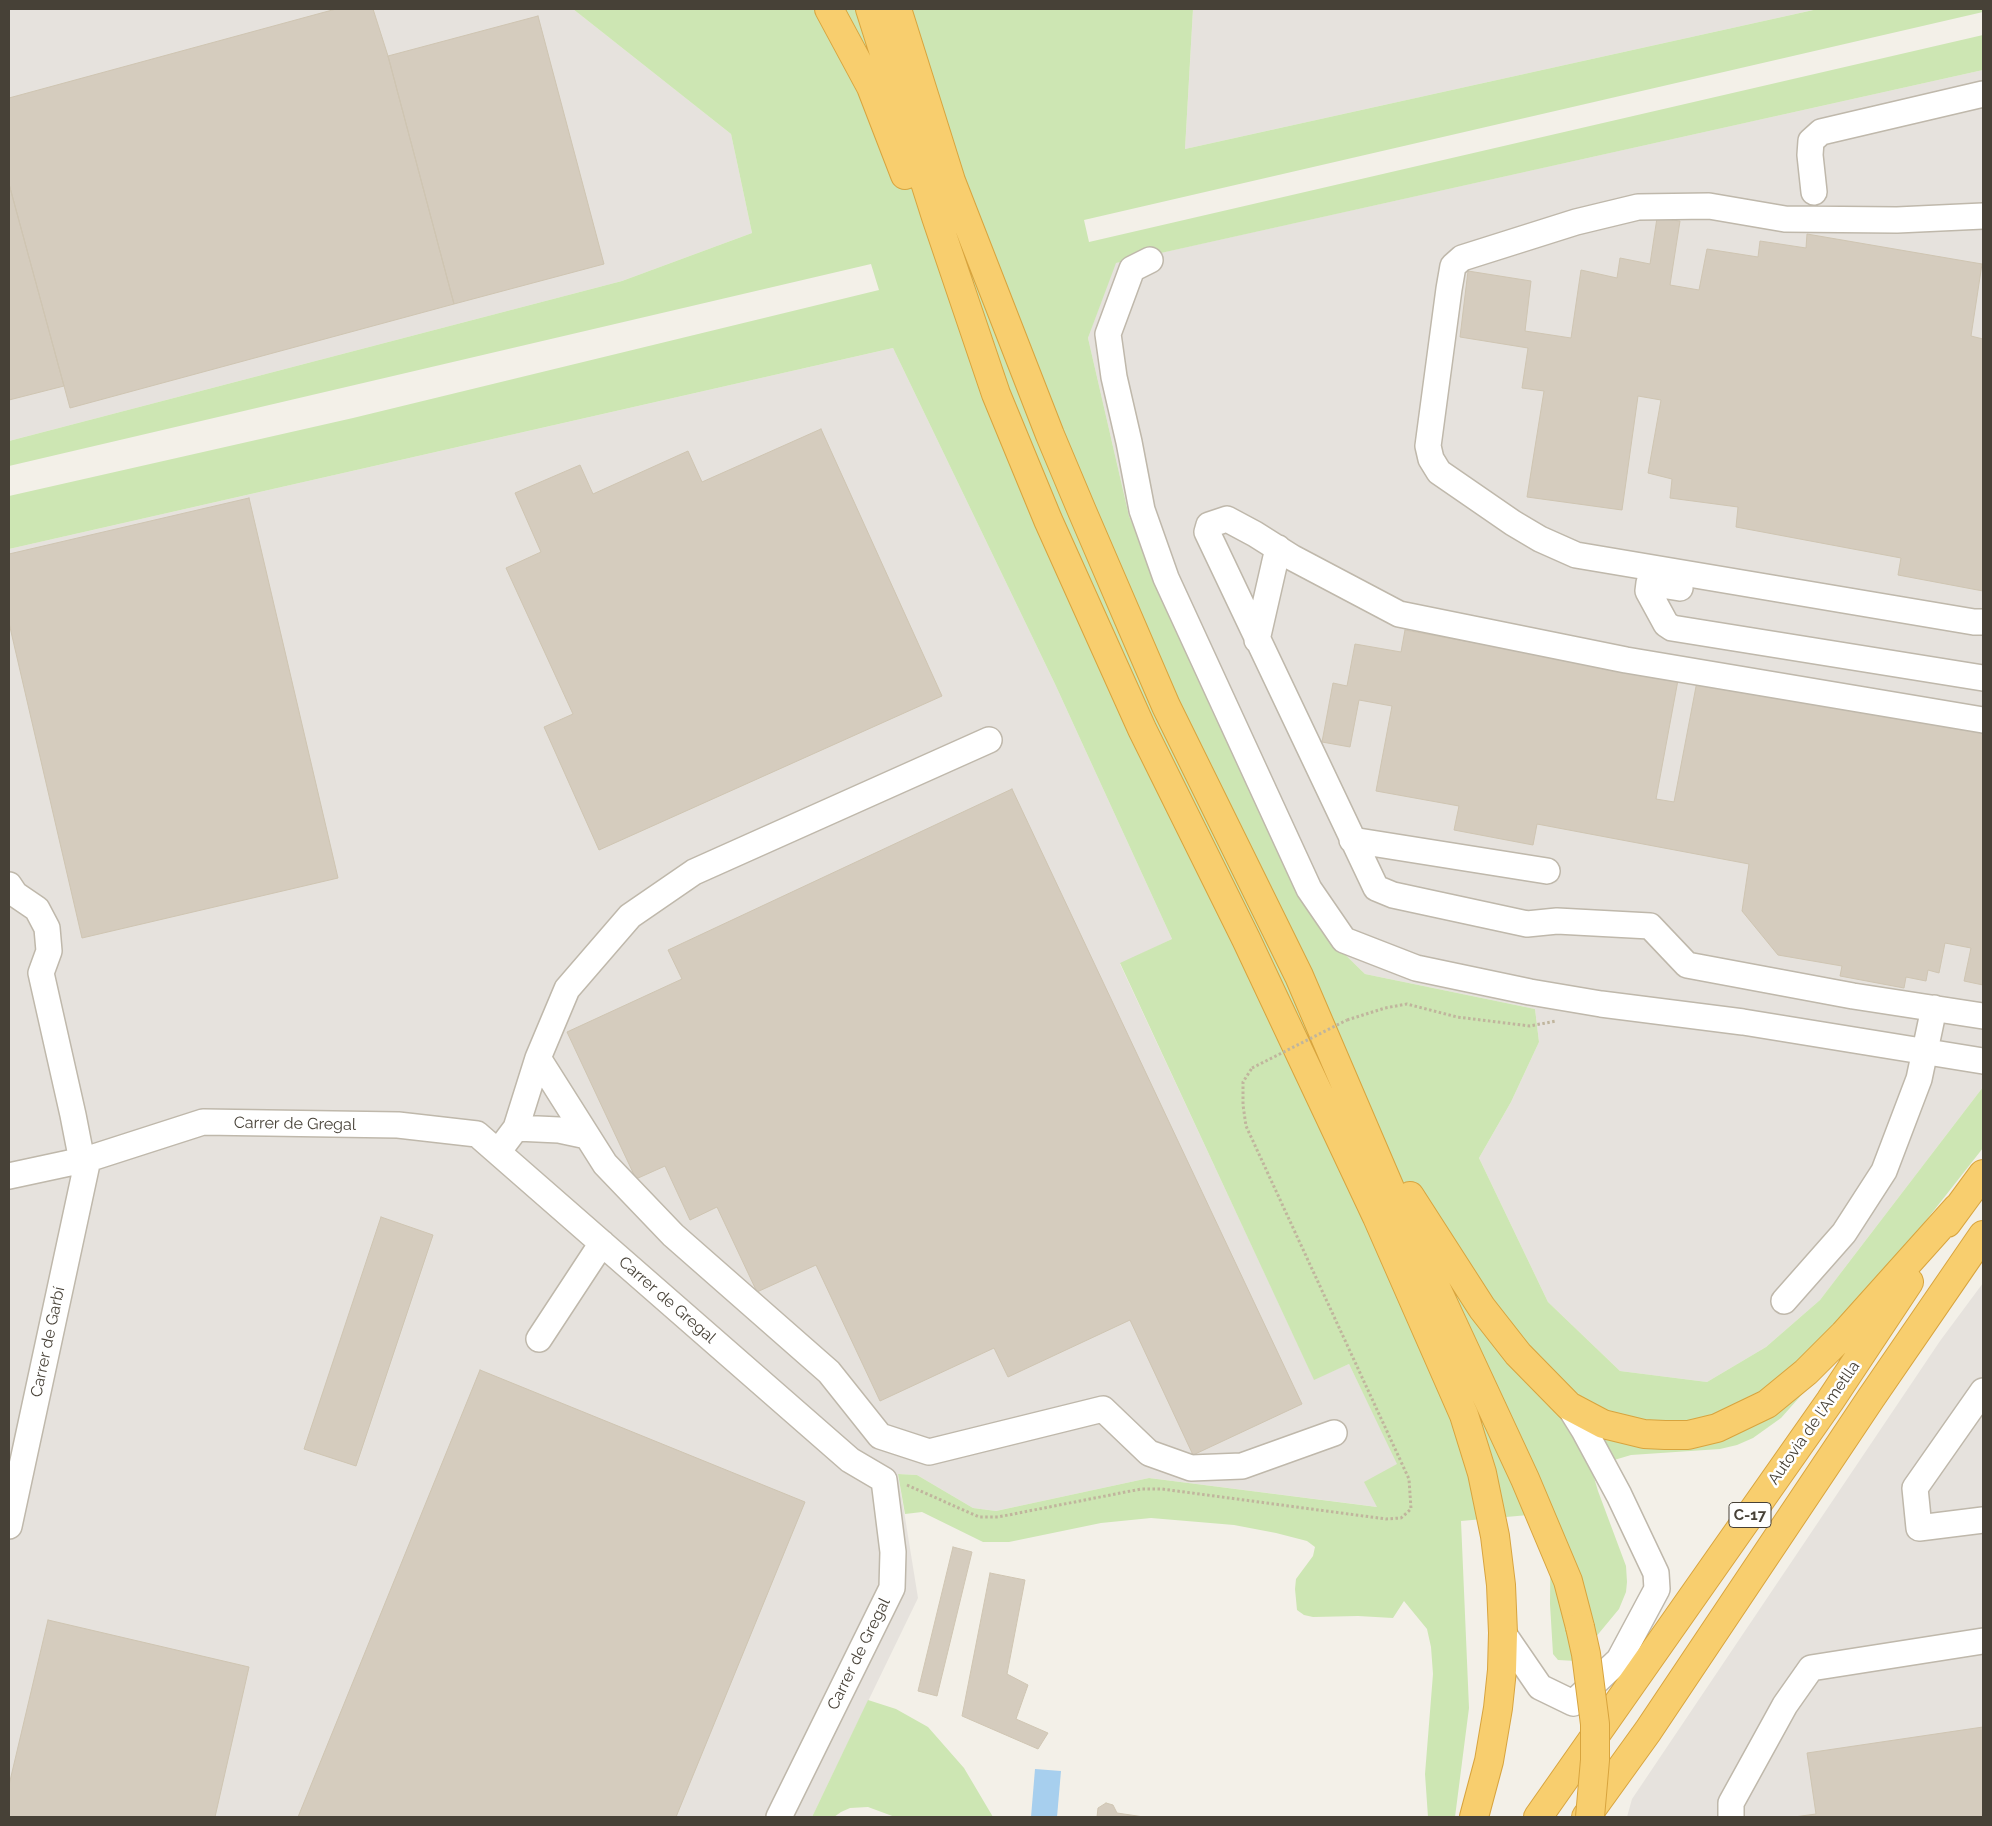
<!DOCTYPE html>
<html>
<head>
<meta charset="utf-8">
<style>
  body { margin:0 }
  #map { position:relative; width:1992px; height:1826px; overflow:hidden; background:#f3f0e8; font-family:Raleway,sans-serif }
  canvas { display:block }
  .frame { position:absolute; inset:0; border:10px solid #474137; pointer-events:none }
</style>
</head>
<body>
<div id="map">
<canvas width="1992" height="1826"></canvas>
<div class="frame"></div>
</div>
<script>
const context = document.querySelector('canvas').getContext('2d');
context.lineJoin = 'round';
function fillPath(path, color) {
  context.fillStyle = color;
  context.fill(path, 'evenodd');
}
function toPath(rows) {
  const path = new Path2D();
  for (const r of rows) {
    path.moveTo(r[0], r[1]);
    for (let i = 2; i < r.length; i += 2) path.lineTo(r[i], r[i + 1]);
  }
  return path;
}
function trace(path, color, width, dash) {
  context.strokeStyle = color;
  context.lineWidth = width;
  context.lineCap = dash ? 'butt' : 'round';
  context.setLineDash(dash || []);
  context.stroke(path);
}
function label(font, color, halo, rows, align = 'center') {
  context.font = font + ' Raleway,sans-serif';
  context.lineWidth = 5;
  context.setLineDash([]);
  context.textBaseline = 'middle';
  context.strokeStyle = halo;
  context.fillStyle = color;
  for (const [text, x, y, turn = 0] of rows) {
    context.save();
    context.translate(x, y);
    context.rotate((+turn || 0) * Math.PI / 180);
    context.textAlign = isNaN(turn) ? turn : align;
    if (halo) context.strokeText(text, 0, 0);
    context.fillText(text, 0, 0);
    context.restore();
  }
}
fillPath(toPath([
  [9,9,573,9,731,134,752,233,622,281,9,441],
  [1193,9,1818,9,1185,149],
  [1983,70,1983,1087,1820,1300,1766,1347,1707,1382,1620,1371,1548,1302,1479,1158,1511,1102,1539,1042,1535,1009,1365,974,1321,931,1213,713,1129,516,1088,338,1115,263],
  [893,348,1055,684,1172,939,1120,964,1314,1379,1349,1364,1398,1464,1378,1507,1149,1478,996,1511,973,1508,917,1475,898,1474,918,1598,812,1817,9,1817,9,549],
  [1983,1283,1983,1817,1627,1817,1632,1799,1940,1341]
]), '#e6e2dd');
fillPath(toPath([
  [573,9,1193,9,1185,149,1818,9,1983,9,1983,12,1084,220,1089,242,1983,35,1983,70,1116,263,1088,338,1129,516,1213,713,1321,931,1365,974,1535,1009,1539,1042,1511,1102,1479,1158,1548,1302,1620,1371,1707,1382,1766,1347,1820,1300,1983,1087,1983,1148,1924,1223,1838,1354,1781,1418,1753,1438,1737,1445,1720,1449,1631,1455,1594,1466,1593,1474,1598,1491,1626,1566,1627,1582,1626,1592,1619,1609,1576,1661,1558,1660,1553,1654,1550,1604,1551,1513,1461,1521,1469,1708,1455,1817,1428,1817,1425,1774,1433,1674,1431,1647,1427,1629,1404,1601,1393,1618,1358,1616,1313,1617,1304,1615,1297,1610,1295,1589,1296,1579,1313,1556,1315,1547,1307,1541,1276,1533,1234,1525,1151,1518,1101,1523,1009,1542,983,1542,922,1512,905,1514,898,1474,917,1475,973,1508,996,1511,1149,1478,1377,1507,1364,1482,1397,1464,1349,1364,1314,1380,1120,963,1172,939,1055,684,893,348,9,549,9,496,353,418,879,290,871,264,9,466,9,441,622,281,752,233,731,134],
  [868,1700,896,1709,928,1727,964,1768,993,1817,895,1817,868,1807,850,1808,841,1812,834,1817,812,1817]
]), '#cde6b3');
fillPath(toPath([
  [1035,1769,1061,1771,1057,1817,1031,1817]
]), '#a7cfee');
const building = toPath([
  [336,9,373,9,388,56,454,304,70,408,9,184,9,98,336,9],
  [538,16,604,264,454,304,388,56,538,16],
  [9,184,64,386,9,400,9,184],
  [1657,218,1680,221,1670,285,1699,290,1707,249,1758,257,1760,241,1806,248,1807,234,1982,264,1971,336,1983,339,1983,591,1898,575,1901,558,1736,527,1738,507,1670,498,1672,479,1648,473,1661,400,1638,396,1622,510,1527,497,1544,391,1522,388,1528,348,1460,337,1468,271,1531,281,1525,331,1571,338,1581,270,1617,278,1620,258,1650,264,1657,218],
  [821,429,942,696,599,850,544,727,573,714,506,568,541,552,515,493,580,465,593,494,688,451,702,482,821,429],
  [249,498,338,878,82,938,9,623,9,554,249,498],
  [1405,630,1678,680,1656,799,1674,802,1698,676,1983,730,1983,985,1964,981,1971,948,1945,943,1939,973,1928,970,1926,981,1906,977,1904,988,1840,976,1842,966,1778,955,1742,911,1749,864,1537,824,1533,845,1454,830,1459,806,1376,791,1392,706,1359,700,1350,747,1322,742,1333,683,1347,686,1355,644,1401,652,1405,630],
  [1012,789,1302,1404,1193,1455,1130,1320,1008,1377,994,1348,880,1401,816,1265,757,1292,717,1207,690,1220,665,1166,636,1179,567,1032,682,979,668,950,1012,789],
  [381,1217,433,1235,356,1466,304,1449,381,1217],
  [480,1370,805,1502,676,1817,298,1817,480,1370],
  [953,1547,972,1552,937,1696,918,1691,953,1547],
  [990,1573,1025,1580,1007,1674,1028,1685,1016,1719,1048,1733,1038,1749,962,1716,990,1573],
  [48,1620,249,1667,215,1817,9,1817,9,1785,48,1620],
  [1983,1727,1983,1817,1794,1817,1816,1814,1807,1753,1983,1727],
  [1106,1803,1113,1805,1117,1813,1144,1817,1097,1817,1098,1808,1106,1803]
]);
fillPath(building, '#d5ccbe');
trace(building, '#cfc5b2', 1);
const minor = toPath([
  [1814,192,1810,155,1811,141,1821,132,1983,94],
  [1983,216,1897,220,1785,219,1709,206,1638,207,1576,222,1462,258,1453,266,1449,289,1428,446,1431,459,1439,472,1513,523,1540,539,1576,555,1974,622,1983,622],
  [1150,260,1132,269,1108,334,1114,377,1129,442,1142,510,1166,578,1309,889,1344,940,1416,968,1530,992,1601,1004,1743,1022,1983,1061],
  [1680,588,1649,583,1648,591,1666,624,1672,628,1983,678],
  [1257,640,1278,548],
  [1983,720,1626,660,1399,614,1293,558,1255,534,1227,519,1209,525,1207,532,1376,888,1393,895,1527,924,1557,921,1650,926,1687,965,1853,996,1983,1016],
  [989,740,694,872,630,916,567,989,538,1058,605,1164,673,1235,829,1372,880,1436,929,1452,1103,1409,1149,1453,1191,1468,1242,1466,1334,1433],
  [1352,840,1547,871],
  [9,885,15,894,37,909,47,928,49,951,41,973,73,1115,82,1161],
  [516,1128,559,1130,587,1136],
  [498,1152,516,1128,538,1058],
  [9,1176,88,1159,203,1122,398,1125,477,1134,850,1460,884,1480,893,1552,892,1588,779,1817],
  [1784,1301,1844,1233,1884,1171,1919,1079,1934,1008],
  [539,1339,602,1243],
  [1983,1391,1915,1488,1919,1528,1983,1520],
  [9,1526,88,1159],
  [1503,1633,1540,1687,1573,1703,1619,1660,1657,1589,1656,1573,1619,1495,1584,1430,1569,1406],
  [1731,1817,1731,1803,1785,1705,1811,1668,1983,1641]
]);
const highway = toPath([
  [829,9,871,87,905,175],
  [870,9,936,217,996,394,1048,520,1142,729,1246,939,1377,1217,1464,1415,1482,1473,1495,1536,1501,1585,1503,1633,1502,1670,1498,1708,1489,1761,1474,1817],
  [897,9,951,181,1050,435,1082,511,1166,706,1299,976,1392,1193,1525,1479,1568,1581,1580,1627],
  [1410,1196,1482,1308,1518,1354,1569,1406,1603,1424,1644,1434,1665,1435,1688,1435,1717,1428,1767,1404,1806,1372,1844,1334,1957,1208],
  [1947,1223,1983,1174],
  [1538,1817,1830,1401,1909,1282],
  [1586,1817,1648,1731,1871,1398,1983,1235]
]);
trace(minor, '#bfb8ab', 28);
trace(highway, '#d8a43e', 30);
trace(toPath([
  [1347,1020,1385,1008,1407,1004,1457,1017,1530,1026,1556,1021],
  [907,1485,979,1517,998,1517,1141,1489,1162,1489,1386,1519,1401,1518,1411,1509,1409,1479,1246,1126,1243,1105,1243,1082,1252,1068]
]), '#c0b59d', 3, [2.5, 2.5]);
trace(minor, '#fff', 25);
trace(highway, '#f8ce6e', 28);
const highwayBridge = toPath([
  [1580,1627,1586,1654,1595,1724,1595,1760,1590,1817]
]);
trace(highwayBridge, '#d8a43e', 30, []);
trace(toPath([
  [1252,1068,1347,1020]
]), '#c0b59d', 3, [2.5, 2.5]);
trace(highwayBridge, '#f8ce6e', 28);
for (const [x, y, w] of [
  [1750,1515,42]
]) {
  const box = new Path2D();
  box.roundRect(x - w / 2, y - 12.5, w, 25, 4);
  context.fillStyle = '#fff';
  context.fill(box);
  trace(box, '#474137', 1);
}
label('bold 15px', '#474137', null, [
  ["C-17",1750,1515]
]);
label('16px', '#474137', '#fff', [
  ["Carrer de Gregal",295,1124,1],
  ["Carrer de Gregal",667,1300,41],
  ["Carrer de Garbí",48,1342,-78],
  ["Autovia de l'Ametlla",1814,1423,-55],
  ["Carrer de Gregal",859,1654,-64]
]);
</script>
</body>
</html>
